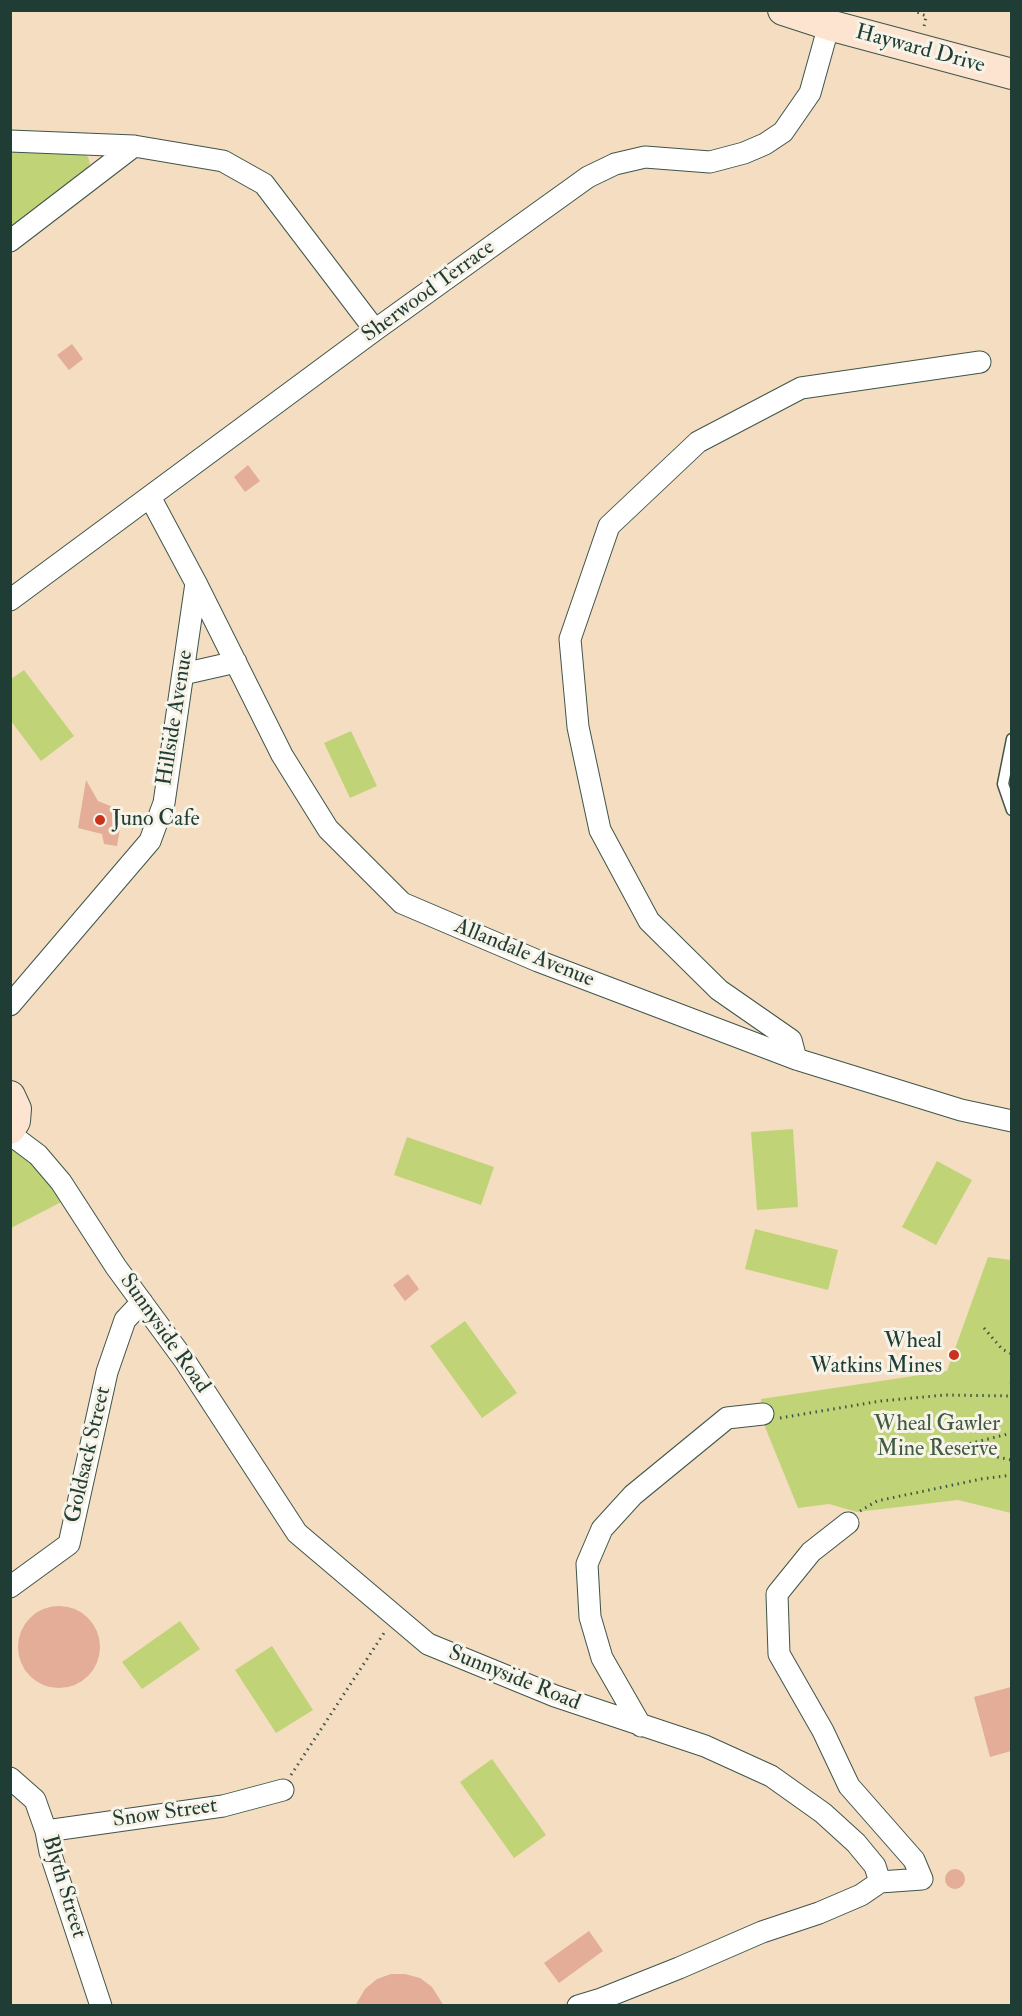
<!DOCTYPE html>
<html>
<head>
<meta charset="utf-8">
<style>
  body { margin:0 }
  #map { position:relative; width:1022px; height:2016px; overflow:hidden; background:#f4ddc0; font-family:"IM FELL Double Pica",serif }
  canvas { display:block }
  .frame { position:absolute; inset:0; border:12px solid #1f3d34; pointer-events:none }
</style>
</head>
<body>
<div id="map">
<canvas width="1022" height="2016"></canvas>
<div class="frame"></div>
</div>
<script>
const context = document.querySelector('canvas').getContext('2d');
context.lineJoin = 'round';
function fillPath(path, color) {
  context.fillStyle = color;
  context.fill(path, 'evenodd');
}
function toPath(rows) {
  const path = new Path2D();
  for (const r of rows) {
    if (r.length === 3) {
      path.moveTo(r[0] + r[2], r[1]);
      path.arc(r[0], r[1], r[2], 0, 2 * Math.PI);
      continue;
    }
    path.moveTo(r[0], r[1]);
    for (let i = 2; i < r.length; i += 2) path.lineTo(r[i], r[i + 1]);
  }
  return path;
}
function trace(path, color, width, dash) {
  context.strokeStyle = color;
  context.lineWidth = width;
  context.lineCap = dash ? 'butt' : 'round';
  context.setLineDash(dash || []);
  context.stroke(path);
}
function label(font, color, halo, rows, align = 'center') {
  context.font = font + ' "IM FELL Double Pica",serif';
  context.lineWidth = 6;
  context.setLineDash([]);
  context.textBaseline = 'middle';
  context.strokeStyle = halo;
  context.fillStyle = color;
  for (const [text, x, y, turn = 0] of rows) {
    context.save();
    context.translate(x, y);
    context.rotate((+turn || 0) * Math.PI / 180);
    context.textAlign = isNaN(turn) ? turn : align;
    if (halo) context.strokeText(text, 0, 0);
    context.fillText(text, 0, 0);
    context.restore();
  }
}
fillPath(toPath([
  [11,146,81,150,88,157,90,164,85,172,11,229],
  [24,670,74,736,41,761,11,721,11,679],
  [351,731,377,786,350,798,324,743],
  [793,1129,798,1207,757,1210,751,1132],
  [10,1134,71,1197,11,1228,10,1228],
  [407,1137,494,1167,481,1205,394,1175],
  [937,1161,972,1180,936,1245,902,1227],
  [755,1229,838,1250,828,1290,745,1269],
  [988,1257,1011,1260,1011,1513,958,1500,857,1512,829,1504,798,1508,765,1427,761,1399,947,1371],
  [465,1321,517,1393,482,1418,430,1346],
  [180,1621,200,1649,142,1689,122,1662],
  [272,1646,313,1710,276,1733,235,1670],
  [492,1759,546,1835,514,1858,460,1782]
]), '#c0d477');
fillPath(toPath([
  [72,344,83,359,69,370,57,355],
  [248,465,260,481,245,492,234,477],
  [86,780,98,801,123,811,117,846,104,844,102,834,78,828],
  [408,1274,419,1289,405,1301,393,1285],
  [59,1647,41],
  [1011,1687,1011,1751,990,1757,974,1697],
  [955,1879,10],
  [589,1931,603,1951,559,1983,544,1963],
  [391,1974,405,1974,420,1978,432,1987,444,2006,355,2006,365,1989,377,1979]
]), '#e3ad97');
const lane = toPath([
  [1012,739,1003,784,1012,810]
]);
const street = toPath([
  [10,141,134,146,223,161,264,184,375,330],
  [10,241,134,146],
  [196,583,282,755,328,829,402,903,538,961,796,1059,961,1110,1012,1121],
  [10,600,375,330,588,177,615,164,645,157,710,162,744,153,765,144,783,132,810,93,829,25],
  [183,674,236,662],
  [10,1005,150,841,164,803,196,583,150,497],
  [796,1059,791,1040,719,990,649,921,600,830,578,727,570,639,609,526,698,442,801,388,980,362],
  [10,1134,38,1155,61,1182,116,1267,185,1361,297,1533,428,1644,555,1696,705,1746,771,1776,823,1813,856,1843,875,1866,880,1882,861,1895,819,1913,762,1932,679,1968,601,1999,578,2006],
  [848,1523,811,1552,777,1594,779,1654,823,1731,849,1786,914,1860,922,1879,880,1882],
  [10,1587,69,1544,107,1372,125,1320,142,1302],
  [641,1726,602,1658,590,1617,587,1564,602,1529,633,1495,727,1418,763,1414],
  [10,1778,35,1800,46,1831,50,1852,101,2006],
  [46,1831,223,1806,283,1790]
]);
const secondary = toPath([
  [783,10,829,25,1012,74],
  [10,1096,16,1109,15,1121,10,1129]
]);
trace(lane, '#3f5549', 13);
trace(street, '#3f5549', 23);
trace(secondary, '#3f5549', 32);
trace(toPath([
  [912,10,926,16,924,27],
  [984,1328,1002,1349,1012,1354],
  [1012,1382,1008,1383,1012,1383],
  [780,1418,881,1401,945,1395,1012,1396],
  [1012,1433,952,1448,1012,1460],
  [860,1511,877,1501,981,1479,1012,1475],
  [291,1775,384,1633]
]), '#3f5549', 3, [1.5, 4.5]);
trace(lane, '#fff', 10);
trace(street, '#fff', 21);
trace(secondary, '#fde4d1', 30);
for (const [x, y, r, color] of [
  [100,820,6,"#c8321e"],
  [954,1355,6,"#c8321e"]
]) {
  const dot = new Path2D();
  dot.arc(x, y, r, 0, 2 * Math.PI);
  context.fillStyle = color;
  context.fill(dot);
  trace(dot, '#f7f3e8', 2);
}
label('22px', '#1f3d34', '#f7f3e8', [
  ["Hayward Drive",920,50,15],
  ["Sherwood Terrace",429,292,-36],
  ["Hillside Avenue",176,718,-81],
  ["Allandale Avenue",524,954,22],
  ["Sunnyside Road",164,1334,55],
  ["Goldsack Street",89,1455,-77],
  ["Sunnyside Road",514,1679,22],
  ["Snow Street",165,1814,-8],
  ["Blyth Street",63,1887,73]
]);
label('22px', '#1f3d34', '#f7f3e8', [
  ["Juno Cafe",112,820],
  ["Wheal",942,1342,"right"],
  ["Watkins Mines",942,1367,"right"]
], 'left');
label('22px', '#3f5b41', '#f7f3e8', [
  ["Wheal Gawler",937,1425],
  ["Mine Reserve",937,1450]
]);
</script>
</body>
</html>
